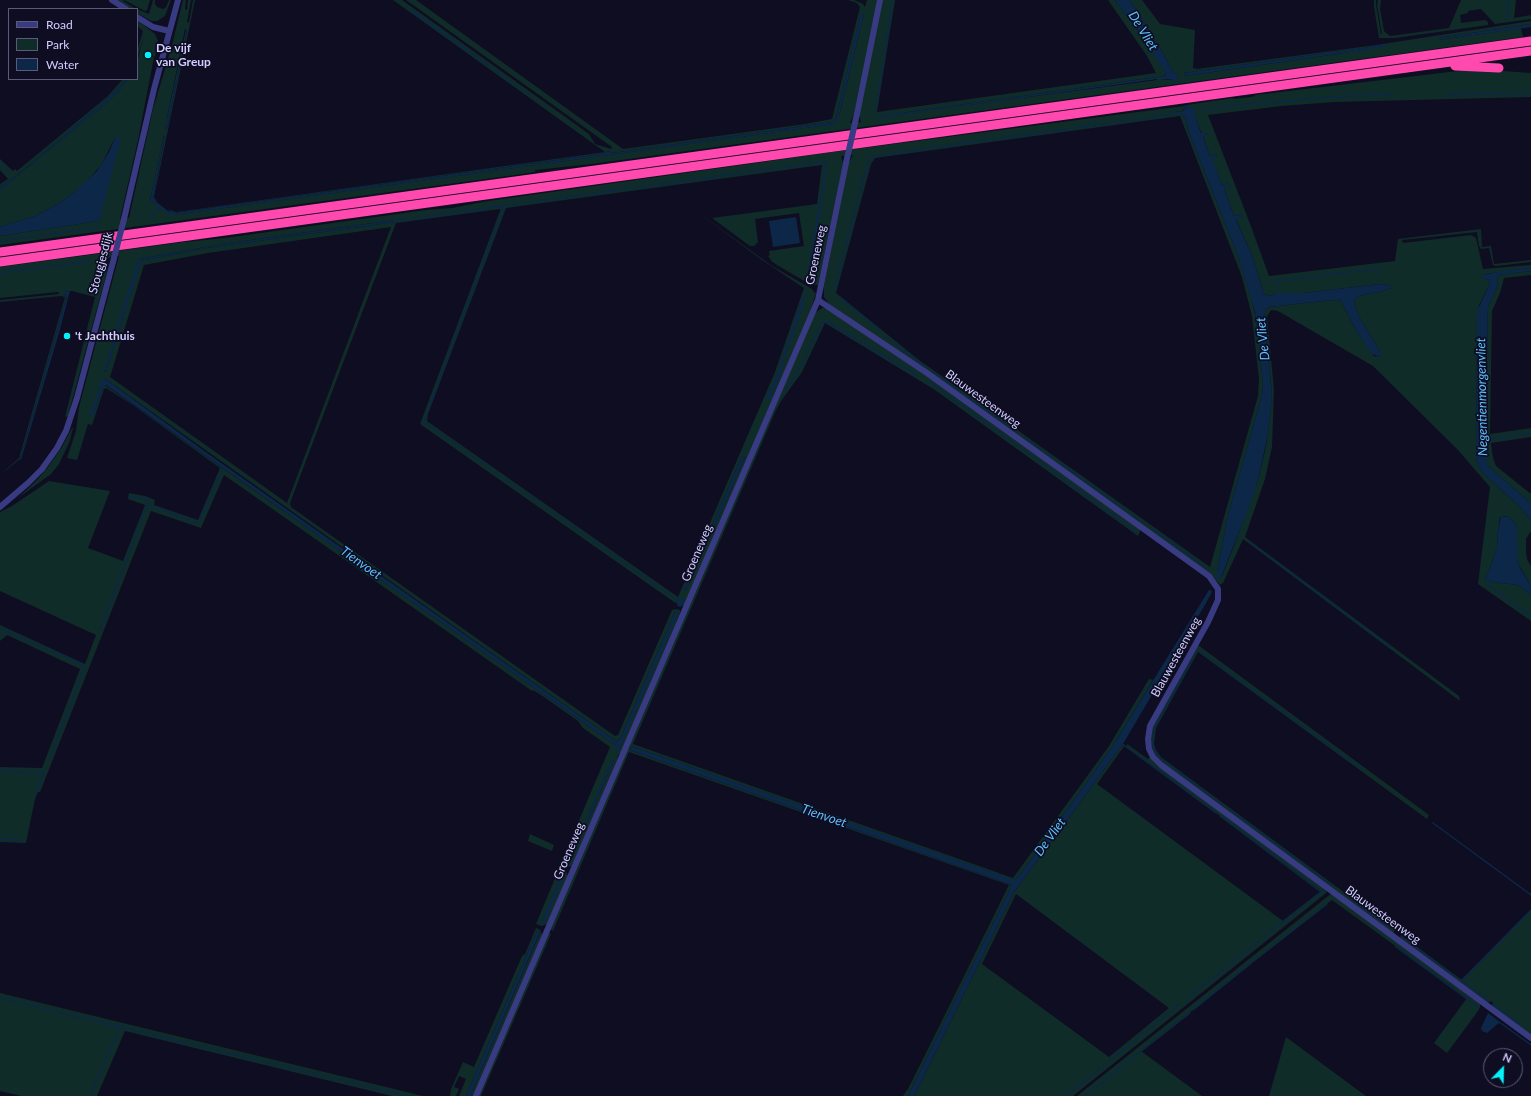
<!DOCTYPE html>
<html>
<head>
<meta charset="utf-8">
<style>
  body { margin:0 }
  #map { position:relative; width:1531px; height:1096px; overflow:hidden; background:#0f0d22; font-family:Lato,sans-serif }
  canvas { display:block }
  .legend { position:absolute; left:8px; top:8px; width:130px; height:72px; box-sizing:border-box; background:#0f0d22; border:1px solid #5c5a7a; margin:0; padding:5px 7px; list-style:none; font-size:12px; color:#cfceff }
  .legend li { display:flex; align-items:center; gap:8px; height:20px }
  .legend b { width:20px; border:1px solid #5c5a7a }
  .north { position:absolute; left:1483px; top:1048px; width:40px; height:40px; box-sizing:border-box; background:#0f0d22; border:1px solid #5c5a7a; border-radius:50%; rotate:23deg; font-size:11px; font-weight:700; line-height:16px; text-align:center; color:#cfceff }
  .north::after { content:''; display:block; margin:auto; width:14px; height:18px; background:#00f4f9; clip-path:polygon(50% 0,100% 100%,50% 72%,0 100%) }
</style>
</head>
<body>
<div id="map">
<canvas width="1531" height="1096"></canvas>
<ul class="legend">
<li><b style="height:5px;background:#383b81"></b>Road</li>
<li><b style="height:11px;background:#102c28"></b>Park</li>
<li><b style="height:11px;background:#0c2747"></b>Water</li>
</ul>
<div class="north">N</div>
</div>
<script>
const context = document.querySelector('canvas').getContext('2d');
context.lineJoin = 'round';
function fillPath(path, color) {
  context.fillStyle = color;
  context.fill(path, 'evenodd');
}
function toPath(rows) {
  const path = new Path2D();
  for (const r of rows) {
    path.moveTo(r[0], r[1]);
    for (let i = 2; i < r.length; i += 2) path.lineTo(r[i], r[i + 1]);
  }
  return path;
}
function trace(path, color, width, dash) {
  context.strokeStyle = color;
  context.lineWidth = width;
  context.lineCap = dash ? 'butt' : 'round';
  context.setLineDash(dash || []);
  context.stroke(path);
}
function label(font, color, halo, rows, align = 'center') {
  context.font = font + ' Lato,sans-serif';
  context.lineWidth = 3.5;
  context.setLineDash([]);
  context.textBaseline = 'middle';
  context.strokeStyle = halo;
  context.fillStyle = color;
  for (const [text, x, y, turn = 0] of rows) {
    context.save();
    context.translate(x, y);
    context.rotate((+turn || 0) * Math.PI / 180);
    context.textAlign = isNaN(turn) ? turn : align;
    if (halo) context.strokeText(text, 0, 0);
    context.fillText(text, 0, 0);
    context.restore();
  }
}
fillPath(toPath([
  [117,0,150,0,147,10,145,11,124,0,123,1,136,9,130,9],
  [153,0,155,0,155,4,157,7,163,9,166,7,169,0,171,0,165,16,157,21,151,21,137,13,137,9,149,14],
  [183,0,186,0,185,9,187,10,188,0,191,0,187,22,189,23,193,0,195,0,154,197,157,202,167,209,176,212,605,152,393,0,402,0,589,134,595,144,611,149,612,147,406,0,416,0,623,149,805,124,832,119,860,7,857,3,848,0,854,0,863,4,865,7,867,0,878,0,854,114,850,123,861,122,859,114,882,0,895,0,877,112,1156,73,1147,56,1108,0,1115,0,1148,45,1166,73,1165,75,1160,77,1160,79,1171,80,1177,80,1178,75,1173,72,1163,53,1130,0,1142,0,1160,24,1195,30,1193,68,1197,69,1376,45,1531,21,1531,24,1438,38,1439,40,1521,28,1523,37,1507,39,592,164,535,170,535,172,515,175,0,245,0,236,99,221,115,138,101,165,83,186,58,204,35,216,0,227,0,190,109,101,119,91,128,79,137,79,137,63,144,34,137,59,137,51,143,31,137,26,137,20,155,34,158,41,155,57,147,53,146,56,154,57,138,140,120,219,129,218,153,109,171,49],
  [861,14,864,14,839,116,834,124,173,215,150,200,164,135,165,136,153,199,155,201,173,213,601,154,609,151,612,153,832,122,834,121,836,118],
  [185,29,187,30,167,129,165,128],
  [1385,45,1344,53,1185,76,1184,73],
  [1157,77,1157,80,877,117,908,112],
  [1374,0,1376,0,1376,5,1381,34,1382,34,1377,5,1378,0,1381,0,1380,9,1384,31,1390,36,1449,28,1461,0,1516,0,1514,18,1531,15,1531,19,1495,24,1481,9,1468,11,1468,13,1460,15,1461,23,1485,20,1488,22,1488,25,1395,38,1379,38,1374,7],
  [1475,69,1531,73,1531,97,1335,102,1281,106,1208,115,1252,229,1269,276,1395,261,1398,239,1481,229,1482,247,1491,246,1494,264,1531,260,1531,262,1496,266,1493,265,1489,248,1481,249,1479,246,1477,232,1402,240,1403,243,1471,235,1476,238,1483,269,1531,265,1531,268,1486,274,1483,278,1489,280,1490,283,1479,305,1477,318,1476,457,1478,465,1484,474,1521,508,1531,521,1531,531,1526,539,1526,551,1527,559,1531,566,1531,586,1519,565,1517,557,1517,526,1509,517,1505,516,1500,517,1498,531,1497,547,1493,560,1485,579,1493,582,1518,585,1531,595,1531,621,1478,584,1490,487,1458,450,1373,366,1278,311,1271,310,1267,316,1274,390,1272,447,1265,479,1245,537,1459,696,1460,701,1243,539,1223,583,1220,585,1210,573,829,304,824,297,824,286,848,164,853,155,841,156,843,164,818,285,811,285,777,265,770,260,771,259,768,257,770,254,769,253,769,251,804,246,799,213,755,219,758,242,754,246,750,246,712,218,817,204,822,165,506,208,428,414,427,421,678,597,775,372,804,288,762,260,689,206,772,266,812,289,814,292,816,293,811,309,684,606,674,602,420,424,500,211,500,209,396,223,290,503,291,507,615,736,618,735,672,610,676,609,680,610,680,613,620,754,618,755,617,760,572,866,567,867,562,865,561,863,610,747,583,728,578,721,544,697,533,690,532,691,224,475,201,528,151,511,40,792,38,792,35,799,26,843,0,842,0,767,42,768,80,669,7,635,0,641,0,625,85,664,96,635,0,591,0,512,12,506,49,481,110,491,88,548,123,561,145,505,128,499,129,493,145,496,155,500,154,505,198,520,220,468,134,406,106,388,104,389,92,425,88,424,77,460,67,458,76,431,79,407,119,256,106,258,107,263,109,264,68,416,65,417,95,297,72,291,64,292,64,294,67,296,20,459,0,475,19,458,65,297,61,296,0,302,0,300,59,294,58,292,0,298,0,267,184,242,225,238,426,210,452,208,488,201,840,151,1184,106,1185,108,1182,111,1176,112,1177,114,1182,114,1185,117,1189,133,1238,256,1251,297,1256,319,1263,382,1262,395,1228,515,1217,571,1217,578,1222,576,1234,546,1258,480,1265,451,1268,434,1272,395,1264,316,1266,309,1271,307,1323,301,1337,300,1341,301,1357,332,1374,356,1378,357,1381,355,1381,353,1359,317,1354,302,1356,298,1359,296,1383,291,1391,288,1389,285,1380,284,1304,293,1276,293,1270,296,1264,294,1251,253,1236,219,1242,217,1241,214,1234,216,1224,188,1228,183,1222,185,1211,158,1217,156,1216,154,1210,156,1203,136,1208,134,1202,134,1195,117,1195,108,1187,108,1186,105,1233,98,1233,99,1251,97,1255,96,1255,95],
  [1180,116,1242,277,1252,316,1259,379,1258,396,1210,567,919,360,836,293,871,164,875,158],
  [395,220,395,222,207,248,140,261,106,372,104,372,140,259,222,244],
  [391,227,287,503,110,377,144,265,208,253],
  [104,378,617,742,621,737,675,612,677,613,618,751,616,751,616,746,614,744,105,385,103,386,93,416],
  [742,456,745,457,686,591,684,590],
  [612,760,614,760,568,867,566,866],
  [123,79,126,79,115,92,98,107,18,174,0,187,0,184,8,179,0,170,0,159,13,171,15,169,17,171,108,96],
  [1531,271,1531,275,1504,278,1500,293,1492,311,1490,434,1531,428,1531,437,1491,443,1493,458,1496,466,1531,494,1531,503,1488,466,1486,460,1485,439,1488,307,1497,287,1498,275],
  [822,308,828,309,909,363,1141,529,1138,536,935,390,825,323,802,372,781,401,776,410,633,744,1013,878,1109,746,1149,679,1153,680,1112,747,1020,875,1013,881,631,746,630,750,1012,885,908,1096,903,1096,907,1090,908,1089,925,1055,1009,885,629,752,553,931,550,929,815,313],
  [72,428,73,428,69,443,59,464,51,474,18,498,37,480,48,467,62,447],
  [1198,645,1429,815,1427,819,1198,652,1156,728,1154,744,1156,750,1161,757,1391,927,1396,929,1393,933,1165,766,1154,754,1150,743,1152,727],
  [1123,744,1125,745,1097,784,1283,921,1321,891,1126,746,1127,744,1148,759,1150,757,1156,764,1327,890,1326,893,1073,1096,914,1096,1014,892],
  [1016,894,1169,1008,1109,1057,982,964],
  [530,834,554,845,552,851,528,841],
  [559,869,566,872,568,876,547,924,542,926,536,924],
  [1332,893,1480,1003,1480,1007,1478,1011,1447,1053,1434,1043,1467,998,1332,900,1141,1051,1202,1096,1077,1096],
  [1531,910,1531,1035,1492,1006,1493,1003,1491,1001,1488,1003,1400,939,1401,935,1462,980],
  [536,928,540,930,542,935,473,1096,470,1096,540,933,537,931,466,1096,459,1096,466,1079,459,1076,454,1087,459,1089,456,1096,450,1096,451,1089,463,1062,474,1067,522,956,525,954],
  [548,933,551,934,481,1096,478,1096],
  [0,993,423,1096,392,1096,125,1031,97,1096,21,1096,0,1091],
  [1286,1037,1355,1088,1366,1096,1269,1096]
]), '#102c28');
fillPath(toPath([
  [1115,0,1130,0,1163,53,1173,72,1179,75,1177,80,1175,80,1176,82,1174,83,1173,80,1167,79,1160,79,1159,77,1166,75,1165,72,1143,38],
  [412,10,546,106,545,106,411,12],
  [861,13,864,14,839,116,835,124,174,215,170,215,150,200,164,135,165,135,153,199,155,201,168,211,174,213,601,154,609,151,612,153,832,122,834,121,836,118],
  [1531,24,1531,27,1438,40,1438,38],
  [186,29,187,29,167,129,165,128],
  [1383,45,1385,45,1385,47,1185,76,1184,73],
  [1157,77,1158,79,877,118,877,116,908,112],
  [126,79,128,79,119,91,109,101,0,190,0,187,18,174,98,107,115,92],
  [1186,105,1187,108,1195,108,1195,116,1201,133,1207,131,1208,133,1203,137,1210,156,1216,154,1217,156,1212,159,1222,185,1228,183,1230,186,1224,188,1234,216,1241,214,1242,217,1236,220,1251,253,1264,294,1270,296,1276,293,1304,293,1380,284,1389,285,1391,288,1383,291,1359,296,1356,298,1354,302,1359,317,1381,353,1381,355,1378,357,1371,353,1357,332,1341,301,1337,300,1323,301,1270,307,1266,309,1264,316,1272,395,1268,434,1258,480,1249,507,1220,580,1217,578,1217,571,1228,515,1262,395,1263,382,1255,312,1238,256,1189,133,1185,117,1182,114,1176,114,1176,112,1183,111,1185,108,1184,106],
  [121,137,99,221,0,236,0,227,35,216,58,204,76,191,97,171,109,152,115,138],
  [825,167,827,168,810,277,807,277],
  [796,217,800,243,773,247,769,221],
  [395,220,396,222,207,248,141,261,106,372,104,371,137,262,140,259,222,244],
  [1531,268,1531,271,1498,275,1497,287,1488,307,1485,439,1486,457,1488,466,1531,503,1531,521,1521,508,1484,474,1478,465,1476,457,1477,311,1490,283,1489,280,1483,278,1483,275,1503,271],
  [70,291,59,333,21,460,20,459,67,296,64,294,63,292],
  [804,292,806,292,801,312,786,354,779,377,769,400,766,399,778,371],
  [104,378,207,453,617,742,621,737,675,612,678,613,618,752,616,751,616,746,614,744,364,568,106,385,103,386,93,416,90,416,102,379],
  [742,456,745,457,686,591,684,590],
  [1501,516,1509,517,1517,526,1518,562,1520,568,1531,586,1531,595,1518,585,1493,582,1485,579,1493,560,1497,547,1498,531],
  [1209,590,1212,591,1211,594,1206,603,1123,744,1014,892,914,1096,908,1096,1012,885,630,750,631,746,1014,880,1020,875,1112,747],
  [612,759,614,760,568,867,566,866],
  [562,873,565,874,544,924,541,923],
  [537,931,540,932,470,1096,466,1096],
  [1488,1013,1500,1022,1487,1033,1482,1031,1481,1028]
]), '#0c2747');
trace(toPath([
  [1506,20,1509,0],
  [1447,94,1531,92],
  [876,107,893,0],
  [1202,110,1241,105,1344,96,1393,95],
  [0,163,9,172],
  [503,206,503,209,424,422,680,602],
  [149,219,160,206],
  [393,221,820,162,825,163,826,167],
  [0,241,99,227],
  [0,273,89,261],
  [1276,285,1276,281,1374,269,1377,270,1379,274],
  [834,289,868,162,872,156,1174,114],
  [840,297,880,330],
  [884,335,926,367],
  [932,372,960,391],
  [927,381,1035,458],
  [785,390,795,377,822,322,824,320,917,375],
  [965,396,1017,432],
  [1514,435,1531,433],
  [1023,437,1041,449],
  [1494,438,1511,436],
  [1047,454,1053,458],
  [1038,461,1136,532],
  [1058,462,1124,509],
  [66,488,70,488,70,487],
  [148,505,198,523,222,470],
  [1131,514,1145,524],
  [1153,529,1205,567],
  [1249,542,1390,648],
  [1488,580,1488,585,1531,616],
  [0,628,85,666,50,758],
  [100,630,148,503,149,500,147,499,129,496],
  [1199,651,1360,768],
  [1192,660,1156,725,1153,735,1153,745,1156,754,1160,758,1225,806],
  [1121,743,1216,813],
  [0,771,44,773],
  [35,794,46,767],
  [1230,810,1296,859],
  [1220,816,1321,892,1264,936],
  [1433,823,1531,895],
  [0,839,20,840],
  [1302,863,1329,884],
  [1350,899,1389,927],
  [1403,938,1456,977],
  [1396,947,1478,1007],
  [1264,953,1327,904],
  [1461,980,1488,1000],
  [1462,980,1531,910],
  [0,998,120,1027],
  [1186,999,1260,940],
  [1494,1005,1522,1025],
  [1193,1010,1260,956],
  [1499,1022,1531,1045],
  [1109,1061,1180,1004],
  [1126,1063,1190,1013],
  [90,1096,120,1027,407,1096],
  [1065,1096,1106,1064],
  [1085,1096,1123,1066]
]), '#0c2747', 1.5);
trace(toPath([
  [680,604,681,601]
]), '#0c2747', 5.5);
trace(toPath([
  [112,0,126,9],
  [137,17,153,27,169,31],
  [857,114,880,0],
  [124,219,154,89,178,0],
  [818,300,927,373,1209,576,1218,589,1218,600,1208,622,1150,726,1148,739,1149,749,1153,757,1161,765,1531,1038],
  [0,507,28,483,42,469,57,448,66,431,77,398,113,262],
  [476,1096,818,300,846,163]
]), '#383b81', 6);
trace(toPath([
  [1455,66,1499,68],
  [0,252,1531,41],
  [0,262,1531,51]
]), '#ff49af', 9);
trace(toPath([
  [846,163,857,114],
  [113,262,124,219]
]), '#383b81', 6);
for (const [x, y, r, color] of [
  [148,55,4,"#00f4f9"],
  [67,336,4,"#00f4f9"]
]) {
  const dot = new Path2D();
  dot.arc(x, y, r, 0, 2 * Math.PI);
  context.fillStyle = color;
  context.fill(dot);
  trace(dot, '#0f0d22', 1.5);
}
label('bold 12px', '#cfceff', '#0f0d22', [
  ["De vijf",156,48],
  ["van Greup",156,62],
  ["'t Jachthuis",75,336]
], 'left');
label('12px', '#cfceff', '#0f0d22', [
  ["Groeneweg",816,255,-78],
  ["Stougjesdijk",101,263,-75],
  ["Blauwesteenweg",983,399,36],
  ["Groeneweg",697,553,-67],
  ["Blauwesteenweg",1176,657,-61],
  ["Groeneweg",569,851,-67],
  ["Blauwesteenweg",1383,915,36]
]);
label('italic 13px', '#5cc1ff', '#0f0d22', [
  ["De Vliet",1143,31,58],
  ["De Vliet",1263,339,-96],
  ["Negentienmorgenvliet",1482,397,-91],
  ["Tienvoet",361,563,35],
  ["Tienvoet",824,816,19],
  ["De Vliet",1050,837,-54]
]);
</script>
</body>
</html>
